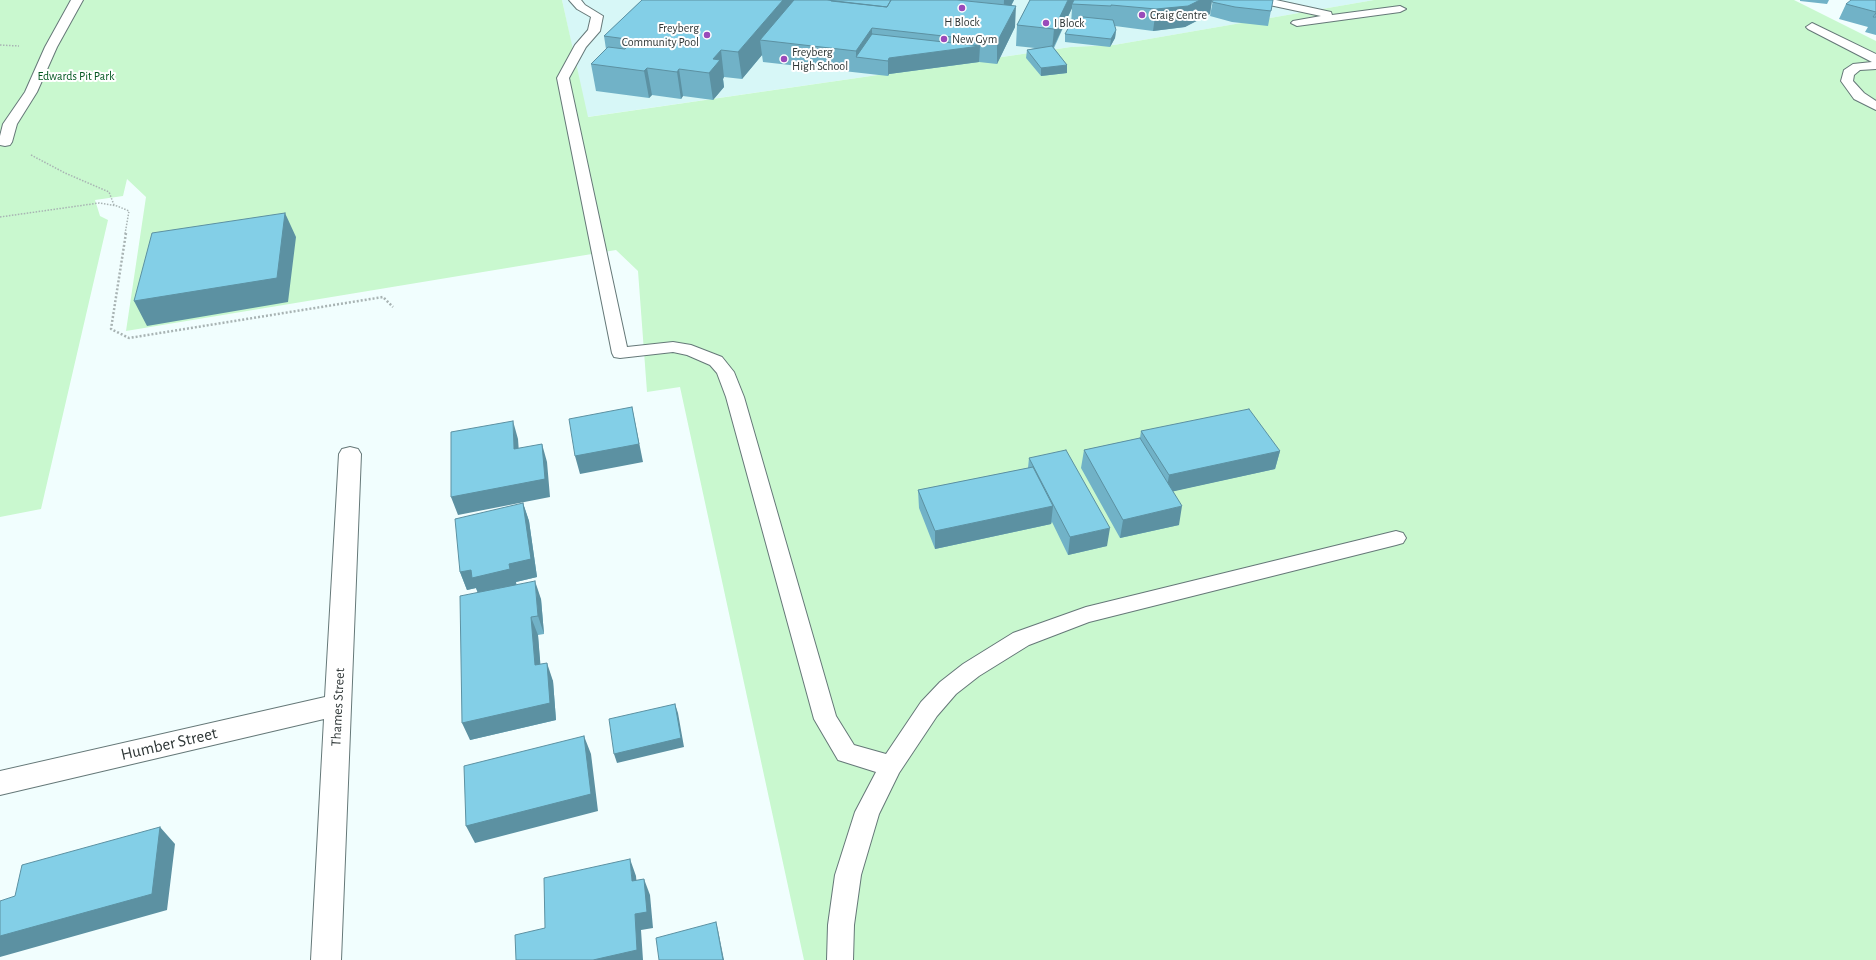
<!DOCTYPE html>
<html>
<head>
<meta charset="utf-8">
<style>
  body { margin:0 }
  canvas { display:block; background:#f1fefe }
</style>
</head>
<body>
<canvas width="1876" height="960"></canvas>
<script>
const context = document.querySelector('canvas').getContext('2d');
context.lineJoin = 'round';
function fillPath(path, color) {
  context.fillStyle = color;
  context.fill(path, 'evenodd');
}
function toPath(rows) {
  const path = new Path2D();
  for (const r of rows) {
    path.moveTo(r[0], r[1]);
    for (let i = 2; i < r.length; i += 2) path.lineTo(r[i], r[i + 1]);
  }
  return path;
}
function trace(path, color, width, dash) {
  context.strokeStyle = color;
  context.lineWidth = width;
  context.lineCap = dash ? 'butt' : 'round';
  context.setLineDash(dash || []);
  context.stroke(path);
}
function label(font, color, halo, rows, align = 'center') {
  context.font = font + ' "Alegreya Sans",sans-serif';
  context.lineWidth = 4;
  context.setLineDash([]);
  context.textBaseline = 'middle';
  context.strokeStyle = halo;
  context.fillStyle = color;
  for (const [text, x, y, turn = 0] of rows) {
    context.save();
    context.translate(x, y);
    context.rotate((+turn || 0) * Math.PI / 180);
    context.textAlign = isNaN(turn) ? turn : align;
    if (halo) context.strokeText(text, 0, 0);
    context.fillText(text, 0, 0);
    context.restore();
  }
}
fillPath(toPath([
  [562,0,1374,0,1114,45,1071,47,587,117]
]), '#d7f7f7');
fillPath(toPath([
  [0,0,562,0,588,117,1071,47,1114,45,1374,0,1794,0,1876,41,1876,960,804,960,680,387,647,392,638,271,616,250,126,331,146,197,127,179,123,196,95,200,100,216,108,220,41,509,0,517]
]), '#c9f8cf');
const service = toPath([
  [71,0,83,0,57,47,37,92,17,124,12,142,10,145,5,146,0,145,0,136,3,124,25,92,45,47,71,0],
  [569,0,581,0,585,5,603,16,600,31,586,47,569,78,627,347,673,342,691,345,722,357,734,372,744,397,836,716,854,745,886,754,921,702,940,682,963,664,1013,633,1086,607,1396,531,1403,533,1406,538,1403,543,1396,545,1089,622,1029,645,979,676,956,694,937,716,899,773,879,814,861,875,854,925,853,960,827,960,828,925,835,875,855,812,876,772,838,760,814,719,726,397,717,373,710,365,687,355,673,352,620,358,614,357,612,353,557,78,575,45,588,30,591,17,577,9,569,0],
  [1254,0,1276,0,1331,12,1332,15,1400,6,1406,9,1400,12,1297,26,1291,23,1293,21,1321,16,1260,3,1254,0],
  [1812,23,1876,54,1876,69,1860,70,1854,75,1853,81,1864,93,1876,101,1876,110,1854,99,1841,81,1844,70,1853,64,1872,62,1808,29,1806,27,1812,23]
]);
const minor = toPath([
  [350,447,358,449,361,454,341,960,311,960,324,719,0,795,0,771,325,697,339,454,342,449,350,447]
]);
trace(service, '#657878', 2);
trace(minor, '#657878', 2);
trace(toPath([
  [0,45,19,46],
  [31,155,65,173,109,192,114,205],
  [0,217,99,203,117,206,129,211,125,234]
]), '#a8b3b3', 1.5, [1.5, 1.5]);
trace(toPath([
  [126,233,111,329,129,338,383,297,393,307]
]), '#a8b3b3', 2.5, [2, 2]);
fillPath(service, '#fff');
fillPath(minor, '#fff');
fillPath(toPath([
  [642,0,1014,0,1011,6,1015,27,997,64,979,62,889,74,888,76,763,62,762,55,742,79,724,77,723,79,724,87,713,100,683,96,681,99,652,95,649,98,596,91,591,64,606,49,604,36],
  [1030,0,1212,0,1210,14,1185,27,1153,31,1115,26,1116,30,1115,38,1110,47,1065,42,1065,34,1071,25,1072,8,1054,48,1067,65,1067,73,1041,76,1026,58,1027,50,1035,48,1016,46,1017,25],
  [1213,0,1273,0,1268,26,1232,22,1210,16],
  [1800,0,1829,0,1827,4,1800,1],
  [1876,0,1876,35,1865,32,1868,27,1839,19,1846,4],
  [1141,431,1280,451,1275,469,1173,491,1179,525,1120,538,1081,468,1084,450,1140,438],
  [1029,458,1107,546,1068,555,1052,522,1051,524,935,549,919,508,918,490,1028,468],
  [523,503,529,521,537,577,516,582,516,585,541,599,544,634,538,635,540,664,553,681,556,720,470,740,478,593,476,588,467,590,460,572]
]), '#71b2c7');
fillPath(toPath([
  [783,0,800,0,760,40,762,55,742,79,738,52],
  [1004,0,1014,0,1003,21],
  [1068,0,1076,0,1072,4,1072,8,1052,50,1054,29],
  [1200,0,1212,0,1210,14,1185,27,1153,31,1156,9],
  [1016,6,1015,27,997,64,997,42],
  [872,28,872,50,856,57,856,51],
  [1116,30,1115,38,1110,47,1111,39],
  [980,46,979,62,889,74,888,76,888,61,889,58],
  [721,50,724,77,723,79,724,87,713,100,709,73,713,59],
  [1067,65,1067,73,1041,76,1041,68],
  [647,68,652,95,649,98,644,71],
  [679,69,683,96,681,99,677,72],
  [285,213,296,237,288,302,147,326,134,301],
  [632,407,643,462,580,474,575,456],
  [513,421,518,439,520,467,514,449],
  [542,444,547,462,550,497,458,515,451,497],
  [1280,451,1275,469,1166,493,1169,475],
  [523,503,529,521,537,577,516,582,517,587,479,596,476,588,467,590,460,572,471,570],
  [1053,506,1051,524,935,549,935,531],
  [1182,506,1179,525,1120,538,1123,520],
  [1110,528,1107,546,1068,555,1070,537],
  [535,581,541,599,544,634,538,616],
  [531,617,538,635,542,683,535,665],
  [547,663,553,681,556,720,470,740,462,723],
  [675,704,678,713,684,747,617,763,614,754],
  [584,736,591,754,598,811,475,843,466,826],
  [160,827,175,844,167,910,0,957,0,936],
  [630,859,636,876,638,898,632,881],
  [644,879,650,895,653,928,641,930,643,960,593,960,635,914],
  [716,922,718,930,724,960,723,960]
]), '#5c91a2');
const building = toPath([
  [642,0,783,0,738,52,721,50,713,59,720,60,709,73,679,69,677,72,647,68,644,71,591,64,608,47,625,49,634,40,604,36,642,0],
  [794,0,827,0,887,7,891,0,957,0,1016,6,997,42,872,28,856,51,760,40,794,0],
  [831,0,891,0,887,7,831,1,831,0],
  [1030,0,1068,0,1054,29,1017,25,1030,0],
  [1074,0,1200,0,1188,6,1156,9,1111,5,1111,6,1072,4,1074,0],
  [1213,0,1273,0,1271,11,1235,7,1212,2,1213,0],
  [1851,0,1876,0,1876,12,1846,4,1851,0],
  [1876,13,1876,17,1873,17,1876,13],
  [1083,17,1113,20,1116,30,1111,39,1065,34,1070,25,1083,17],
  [872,34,980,46,889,58,888,61,856,57,872,34],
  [1052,46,1067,65,1041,68,1027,50,1052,46],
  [285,213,277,278,134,301,152,233,285,213],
  [632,407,639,444,575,456,569,419,632,407],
  [1249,409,1280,451,1169,475,1141,431,1249,409],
  [513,421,514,449,542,444,545,479,451,497,451,432,513,421],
  [1140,438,1182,506,1123,520,1084,450,1140,438],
  [1066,450,1110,528,1070,537,1029,458,1066,450],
  [1033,467,1053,506,935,531,918,490,1033,467],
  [523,503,531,559,509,564,510,569,472,578,471,570,460,572,455,519,523,503],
  [535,581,538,616,531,617,535,665,547,663,550,703,462,723,460,596,535,581],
  [675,704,681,738,614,754,609,719,675,704],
  [584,736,591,794,466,826,464,766,584,736],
  [160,827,152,894,0,936,0,901,15,896,22,865,160,827],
  [630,859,632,881,644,879,647,912,635,914,637,950,593,960,516,960,515,935,545,928,544,878,630,859],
  [716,922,723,960,659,960,656,938,716,922]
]);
fillPath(building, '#83cfe7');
trace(building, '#5c91a2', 1);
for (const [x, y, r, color] of [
  [962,8,4,"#9a4aba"],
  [1142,15,4,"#9a4aba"],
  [1046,23,4,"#9a4aba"],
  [707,35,4,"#9a4aba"],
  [944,39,4,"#9a4aba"],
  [784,59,4,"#9a4aba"]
]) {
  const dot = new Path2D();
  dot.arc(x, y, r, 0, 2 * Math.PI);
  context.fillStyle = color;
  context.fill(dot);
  trace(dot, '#fff', 1.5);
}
label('12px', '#2f3737', '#fff', [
  ["Craig Centre",1150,15],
  ["H Block",962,22,"center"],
  ["I Block",1054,23],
  ["Freyberg",699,28,"right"],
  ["Community Pool",699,42,"right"],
  ["New Gym",952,39],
  ["Freyberg",792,52],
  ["High School",792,66]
], 'left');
label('12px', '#045721', '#fff', [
  ["Edwards Pit Park",76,76]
]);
label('14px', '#2f3737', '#fff', [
  ["Thames Street",338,707,-87]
]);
label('17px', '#2f3737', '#fff', [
  ["Humber Street",169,744,-13]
]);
</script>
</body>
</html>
